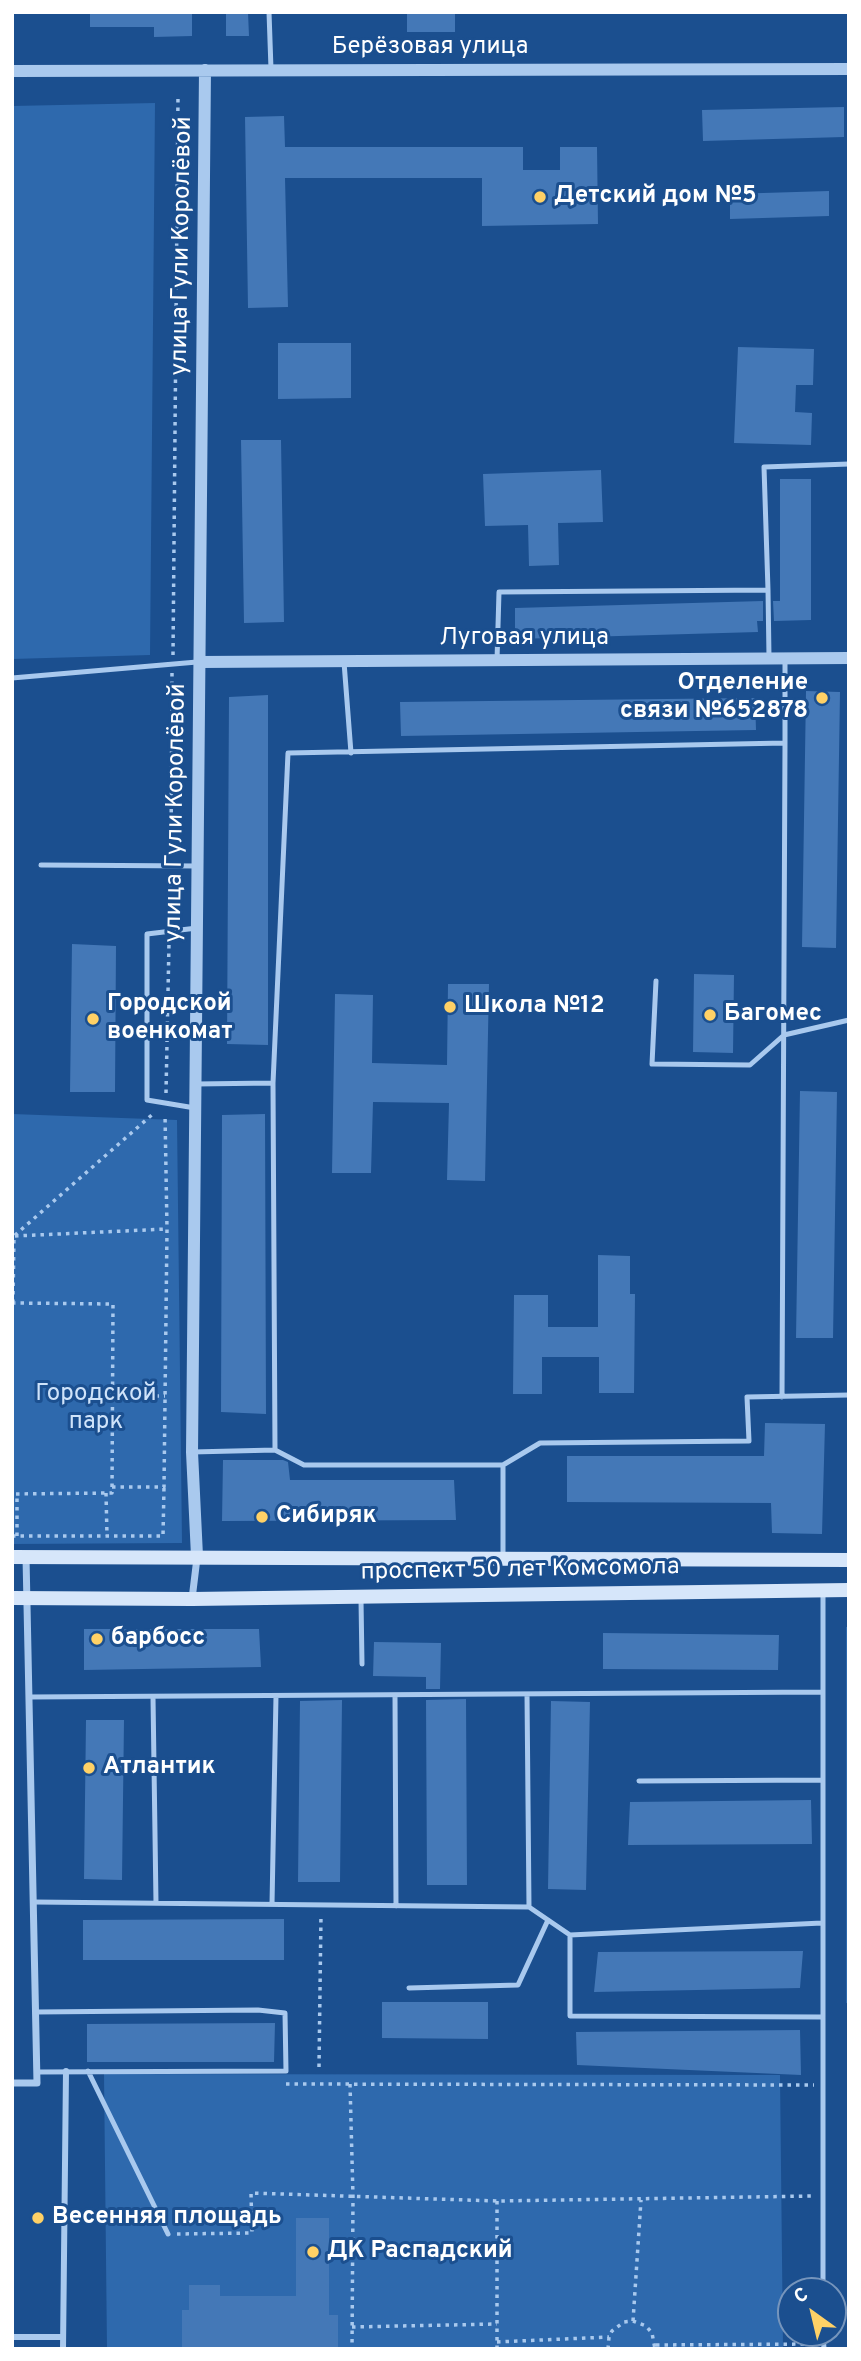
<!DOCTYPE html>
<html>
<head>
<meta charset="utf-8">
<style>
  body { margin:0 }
  #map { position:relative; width:861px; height:2361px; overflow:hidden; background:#1b4f8f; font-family:Overpass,sans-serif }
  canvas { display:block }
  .frame { position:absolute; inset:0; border:14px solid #fff; pointer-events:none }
  .north { position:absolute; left:777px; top:2277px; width:70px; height:70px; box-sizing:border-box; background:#1b4f8f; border:2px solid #7695bc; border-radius:50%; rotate:326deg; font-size:19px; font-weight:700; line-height:28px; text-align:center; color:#fff }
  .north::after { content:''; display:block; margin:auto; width:24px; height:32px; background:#ffd166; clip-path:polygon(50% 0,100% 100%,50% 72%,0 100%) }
</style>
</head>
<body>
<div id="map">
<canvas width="861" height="2361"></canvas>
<div class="frame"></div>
<div class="north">С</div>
</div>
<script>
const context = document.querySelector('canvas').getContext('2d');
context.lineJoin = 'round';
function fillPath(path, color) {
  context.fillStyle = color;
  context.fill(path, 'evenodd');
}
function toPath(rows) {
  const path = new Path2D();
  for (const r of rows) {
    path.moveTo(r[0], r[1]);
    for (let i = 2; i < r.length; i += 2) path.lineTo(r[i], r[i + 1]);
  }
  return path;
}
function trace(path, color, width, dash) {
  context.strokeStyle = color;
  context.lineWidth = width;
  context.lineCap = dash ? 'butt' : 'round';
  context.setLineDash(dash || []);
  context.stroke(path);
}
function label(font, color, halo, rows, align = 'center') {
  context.font = font + ' Overpass,sans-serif';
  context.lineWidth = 6;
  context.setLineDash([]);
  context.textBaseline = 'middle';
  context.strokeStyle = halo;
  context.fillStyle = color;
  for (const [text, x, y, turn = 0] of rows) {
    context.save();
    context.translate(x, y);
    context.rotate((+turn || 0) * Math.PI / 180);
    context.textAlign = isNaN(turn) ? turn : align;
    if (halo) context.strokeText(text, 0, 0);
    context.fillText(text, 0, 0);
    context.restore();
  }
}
fillPath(toPath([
  [155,103,150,655,12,659,12,106],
  [12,1114,177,1120,182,1543,12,1544],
  [846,1627,849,1627,849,2003,846,2003],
  [104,2074,780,2075,783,2349,338,2349,338,2315,329,2315,329,2218,296,2296,220,2296,220,2285,189,2286,189,2310,182,2349,107,2349]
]), '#2e69ad');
fillPath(toPath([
  [90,12,192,12,192,36,154,37,154,27,90,27],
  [226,12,248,12,249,36,226,36],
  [407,12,455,12,455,32,407,32],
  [844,107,844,137,703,141,702,110],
  [284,116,285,147,523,147,523,170,560,170,560,147,597,147,598,224,482,226,482,178,285,178,288,307,248,308,245,117],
  [829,191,829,216,730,219,730,194],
  [278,343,351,343,351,398,278,399],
  [738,347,814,349,813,385,796,385,795,412,812,413,811,445,734,443],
  [241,440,281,440,284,622,244,623],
  [601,470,603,522,558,523,559,565,529,566,528,525,485,526,483,474],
  [780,479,811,479,811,620,774,621,773,601,780,601],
  [763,601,763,621,757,621,758,632,515,639,515,608],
  [806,691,840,692,836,948,802,947],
  [268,695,268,1045,227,1044,229,697],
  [755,698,756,730,401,736,400,702],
  [72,944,116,946,115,1092,70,1092],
  [694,974,734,975,733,1053,693,1052],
  [448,984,489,984,485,1181,447,1180,449,1103,373,1102,371,1173,332,1173,335,994,373,995,372,1063,447,1065],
  [800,1091,837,1092,833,1338,796,1338],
  [265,1114,266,1414,221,1412,222,1115],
  [598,1255,630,1256,630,1294,635,1294,634,1393,599,1393,599,1357,542,1357,542,1394,513,1394,514,1295,548,1295,548,1327,598,1327],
  [765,1423,825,1424,822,1534,772,1533,771,1503,567,1502,567,1456,764,1456],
  [223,1460,283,1460,288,1462,290,1480,454,1480,456,1520,222,1521],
  [84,1629,259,1629,261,1667,84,1670],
  [603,1633,779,1635,778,1670,603,1669],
  [374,1642,441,1643,440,1689,426,1689,426,1677,373,1676],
  [466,1699,467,1885,427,1885,426,1700],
  [342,1700,340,1882,298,1882,300,1701],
  [551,1701,590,1702,586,1890,548,1889],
  [86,1720,124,1720,122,1880,84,1879],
  [811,1800,812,1844,628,1845,630,1802],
  [284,1919,284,1960,83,1960,83,1920],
  [803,1951,800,1988,594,1992,598,1952],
  [382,2002,488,2002,488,2039,382,2038],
  [275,2023,274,2062,87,2062,87,2024],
  [800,2030,801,2075,577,2065,576,2032],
  [296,2218,329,2218,329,2315,338,2315,338,2349,182,2349,182,2310,189,2310,189,2285,220,2285,220,2296,296,2296]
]), '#4478b7');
trace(toPath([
  [173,655,178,97],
  [171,855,172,673],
  [169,921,170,876],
  [166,1093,169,943],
  [15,1236,167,1229],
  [12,1303,113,1304,112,1493,12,1494],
  [13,1303,14,1236,154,1113],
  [113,1396,165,1396],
  [112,1487,164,1487,167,1229,165,1114],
  [106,1493,107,1536],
  [12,1536,163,1536,164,1487],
  [17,1536,17,1494],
  [319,2067,321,1914],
  [286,2084,814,2085],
  [350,2084,353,2197,352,2349],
  [497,2201,497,2349],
  [177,2234,252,2233,251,2193,497,2201,814,2196],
  [633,2321,641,2200],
  [352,2327,497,2324],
  [497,2342,609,2337],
  [656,2345,815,2344],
  [608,2349,609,2337,612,2331,624,2322,633,2321,646,2326,652,2333,655,2349]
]), '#a9c9ee', 3.5, [3.5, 5]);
trace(toPath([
  [269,12,271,69],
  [768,590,769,657],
  [497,660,499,592,768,590,764,467,849,464],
  [344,662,351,753],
  [12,678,197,662],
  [41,865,198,866],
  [656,981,652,1064,750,1065,784,1035,849,1020],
  [196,1084,273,1083],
  [195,1108,147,1100,147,934,197,928],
  [782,1397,785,743],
  [275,1450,304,1465,503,1465,503,1559],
  [192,1452,275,1450,273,1083,288,753,785,743,785,659],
  [503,1465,540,1443,749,1441,747,1397,849,1395],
  [823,1593,823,2291],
  [361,1600,362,1664],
  [527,1694,529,1907],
  [395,1695,396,1906],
  [30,1697,822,1692],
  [153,1697,156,1903],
  [639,1781,822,1780],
  [34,1902,529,1907,570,1935,822,1923],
  [272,1904,276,1696],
  [570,1935,570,2016,823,2017],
  [409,1988,518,1985,548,1920],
  [36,2012,258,2010,285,2013,286,2071,37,2072],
  [88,2071,168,2234],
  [823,2333,824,2349]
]), '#a9c9ee', 5);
trace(toPath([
  [12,2337,63,2337],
  [63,2349,66,2071]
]), '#a9c9ee', 6);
trace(toPath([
  [192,1599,197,1558],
  [12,2083,37,2083,26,1557]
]), '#a9c9ee', 7);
trace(toPath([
  [12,71,849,69],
  [200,662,849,658],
  [197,1556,192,1452,205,70]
]), '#a9c9ee', 12);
trace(toPath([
  [12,1557,849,1560],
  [12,1598,192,1599,849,1590]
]), '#d6e6fa', 14);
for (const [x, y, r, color] of [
  [540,197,7,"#ffd166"],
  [822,698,7,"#ffd166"],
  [450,1007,7,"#ffd166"],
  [710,1015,7,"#ffd166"],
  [93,1019,7,"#ffd166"],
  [262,1517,7,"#ffd166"],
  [97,1639,7,"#ffd166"],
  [89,1768,7,"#ffd166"],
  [38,2218,7,"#ffd166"],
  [313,2252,7,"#ffd166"]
]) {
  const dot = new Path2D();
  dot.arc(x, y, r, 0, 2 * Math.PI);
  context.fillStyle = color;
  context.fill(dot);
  trace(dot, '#1b4f8f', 2.5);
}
label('24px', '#fff', '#1b4f8f', [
  ["Берёзовая улица",430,48],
  ["улица Гули Королёвой",183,246,-89],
  ["Луговая улица",524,639],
  ["улица Гули Королёвой",177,813,-89],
  ["проспект 50 лет Комсомола",520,1571,-1]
]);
label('bold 24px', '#fff', '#1b4f8f', [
  ["Детский дом №5",554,197],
  ["Отделение",808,684,"right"],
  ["связи №652878",808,712,"right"],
  ["Городской",107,1005],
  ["военкомат",107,1033],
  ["Школа №12",464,1007],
  ["Багомес",724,1015],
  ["Сибиряк",276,1517],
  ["барбосс",111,1639],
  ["Атлантик",103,1768],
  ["Весенняя площадь",52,2218],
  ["ДК Распадский",327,2252]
], 'left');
label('24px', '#cfe3fa', '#1b4f8f', [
  ["Городской",96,1395],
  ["парк",96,1423]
]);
</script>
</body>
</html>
